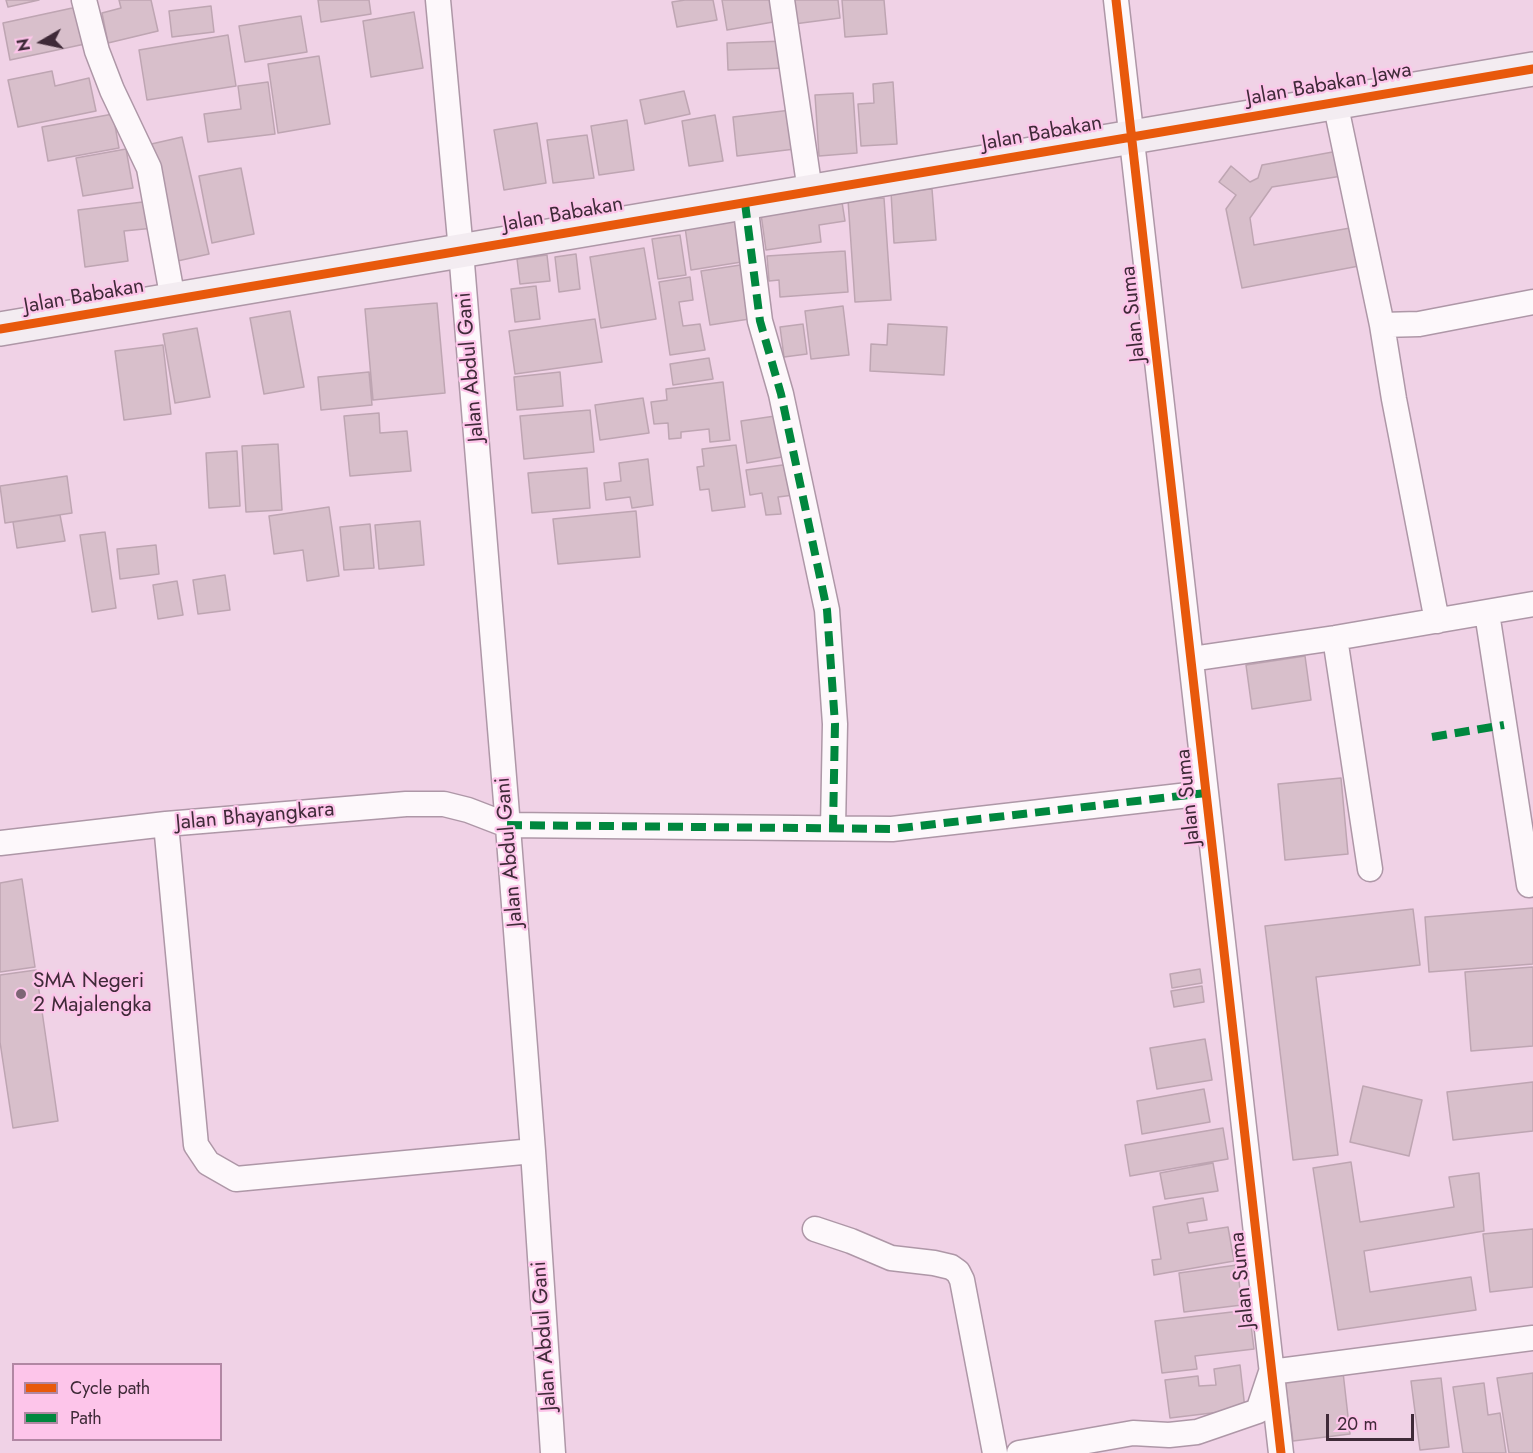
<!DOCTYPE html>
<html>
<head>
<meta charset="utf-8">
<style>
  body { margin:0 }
  #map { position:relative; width:1533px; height:1453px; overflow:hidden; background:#f0d2e6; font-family:Jost,sans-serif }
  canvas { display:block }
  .legend { position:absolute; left:12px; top:1363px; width:210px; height:78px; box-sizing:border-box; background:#fdc5ea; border:2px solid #b187a3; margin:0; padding:8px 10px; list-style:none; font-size:18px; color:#3f2a38 }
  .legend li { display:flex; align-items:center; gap:12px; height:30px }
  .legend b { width:30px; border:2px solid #b187a3 }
  .north { position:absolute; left:12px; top:12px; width:60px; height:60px; -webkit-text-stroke:4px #fdc5ea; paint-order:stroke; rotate:261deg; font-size:16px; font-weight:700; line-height:24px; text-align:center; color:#3f2a38 }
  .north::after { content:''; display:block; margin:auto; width:21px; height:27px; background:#3f2a38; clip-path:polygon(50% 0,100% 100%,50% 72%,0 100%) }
  .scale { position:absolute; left:1326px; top:1414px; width:88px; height:27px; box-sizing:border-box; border:3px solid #3f2a38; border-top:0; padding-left:8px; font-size:18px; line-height:21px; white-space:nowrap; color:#3f2a38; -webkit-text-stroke:4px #fdc5ea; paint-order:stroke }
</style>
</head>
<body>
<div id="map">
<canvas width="1533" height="1453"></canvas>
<ul class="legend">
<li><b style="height:8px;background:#e8590c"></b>Cycle path</li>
<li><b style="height:8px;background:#00873e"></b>Path</li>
</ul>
<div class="north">N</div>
<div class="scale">20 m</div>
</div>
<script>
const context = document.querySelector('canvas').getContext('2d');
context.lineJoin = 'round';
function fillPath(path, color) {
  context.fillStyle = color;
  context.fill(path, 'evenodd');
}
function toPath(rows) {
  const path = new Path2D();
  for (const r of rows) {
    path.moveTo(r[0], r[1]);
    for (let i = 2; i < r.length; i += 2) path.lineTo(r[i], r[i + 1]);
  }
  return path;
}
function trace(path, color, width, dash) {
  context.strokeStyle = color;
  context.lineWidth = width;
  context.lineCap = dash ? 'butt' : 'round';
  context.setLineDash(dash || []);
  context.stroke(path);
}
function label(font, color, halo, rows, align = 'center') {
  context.font = font + ' Jost,sans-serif';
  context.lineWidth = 4.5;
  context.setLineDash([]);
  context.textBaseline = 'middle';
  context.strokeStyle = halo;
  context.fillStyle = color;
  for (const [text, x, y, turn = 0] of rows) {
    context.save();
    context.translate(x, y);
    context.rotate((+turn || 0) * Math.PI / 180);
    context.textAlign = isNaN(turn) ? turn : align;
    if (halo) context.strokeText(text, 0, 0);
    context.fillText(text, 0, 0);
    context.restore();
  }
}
const building = toPath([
  [6,0,39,0,8,7,6,0],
  [119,0,151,0,158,31,108,43,102,13,121,8,119,0],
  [318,0,369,0,371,14,321,22,318,0],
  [685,0,713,0,717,20,677,27,672,2,685,0],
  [722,0,775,0,779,21,727,30,722,0],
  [791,0,838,0,840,18,794,24,791,0],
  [842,0,884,0,887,34,845,37,842,0],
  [211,6,214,32,172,37,169,11,211,6],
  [77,7,85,44,10,60,3,23,77,7],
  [414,12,423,68,371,77,363,21,414,12],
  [301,16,307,52,245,62,239,26,301,16],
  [228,35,236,86,147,100,139,50,228,35],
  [785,41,786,68,728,70,727,43,785,41],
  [319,56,330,124,278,133,268,64,319,56],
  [52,71,55,86,89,78,96,111,18,127,8,80,52,71],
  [268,82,275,134,208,142,204,114,241,109,238,86,268,82],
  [893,82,897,144,861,146,858,104,874,103,873,84,893,82],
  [684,91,690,114,645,124,640,100,684,91],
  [853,93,857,153,819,156,815,95,853,93],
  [791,110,795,149,737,156,733,117,791,110],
  [113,114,119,148,48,161,42,127,113,114],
  [715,115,723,161,689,166,682,121,715,115],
  [627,120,634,170,599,175,591,126,627,120],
  [537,123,546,183,504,190,494,130,537,123],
  [587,135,594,178,553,183,547,140,587,135],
  [182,137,209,254,173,262,147,145,182,137],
  [126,149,133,188,83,196,76,158,126,149],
  [1338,151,1342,176,1272,187,1250,218,1254,245,1350,228,1359,266,1242,288,1226,209,1236,195,1219,182,1231,166,1250,182,1258,178,1262,165,1338,151],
  [241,168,254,234,212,243,199,176,241,168],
  [932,189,936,240,894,243,891,192,932,189],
  [884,198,891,300,855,302,848,200,884,198],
  [151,201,154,228,124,231,128,261,85,267,78,210,151,201],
  [842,202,845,221,819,225,821,242,766,250,761,214,842,202],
  [741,218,748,261,691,270,685,227,741,218],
  [680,235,686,275,658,279,652,239,680,235],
  [644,248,656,319,601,328,590,257,644,248],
  [845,251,848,292,780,297,779,280,769,281,767,256,845,251],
  [576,254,580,289,559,292,555,257,576,254],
  [547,255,550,281,520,284,517,259,547,255],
  [747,264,756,318,710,325,701,271,747,264],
  [690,277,693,300,679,302,683,326,700,324,705,350,670,355,659,282,690,277],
  [536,286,540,319,515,322,511,289,536,286],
  [437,303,445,393,373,400,365,309,437,303],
  [843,306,849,355,811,359,805,311,843,306],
  [290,311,304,387,264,394,250,318,290,311],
  [595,319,602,362,515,374,509,331,595,319],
  [803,324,807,354,784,357,780,327,803,324],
  [888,324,947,327,944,375,870,371,871,344,887,345,888,324],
  [197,328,210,397,175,403,163,334,197,328],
  [163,345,171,414,124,420,115,351,163,345],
  [709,358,713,379,673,385,670,364,709,358],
  [369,372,372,405,321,410,318,377,369,372],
  [560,372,563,406,517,410,514,377,560,372],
  [723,382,730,440,710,442,709,429,681,432,681,438,669,439,668,423,654,424,651,402,667,400,666,389,723,382],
  [643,398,649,433,600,440,595,405,643,398],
  [590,410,594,452,524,459,520,416,590,410],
  [379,413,380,433,407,431,411,471,350,476,344,416,379,413],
  [782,415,788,456,747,463,741,421,782,415],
  [278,444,282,510,246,512,242,446,278,444],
  [736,445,745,507,712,511,709,489,700,490,697,467,704,466,702,449,736,445],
  [237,451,240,506,209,508,206,453,237,451],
  [648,459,653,505,632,508,630,497,606,500,604,483,621,481,619,463,648,459],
  [790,464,794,495,778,497,781,514,766,515,762,493,750,495,746,470,790,464],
  [587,468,590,508,532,513,528,473,587,468],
  [67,476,72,513,5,523,0,486,67,476],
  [329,507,339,576,307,581,303,550,274,554,269,516,329,507],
  [636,511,640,557,558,564,553,519,636,511],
  [60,515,65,541,17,548,13,522,60,515],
  [420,521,424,565,379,569,375,525,420,521],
  [370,524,374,568,344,570,340,527,370,524],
  [105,532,116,608,92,612,80,535,105,532],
  [156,545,159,574,120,579,117,549,156,545],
  [225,575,230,610,198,614,193,580,225,575],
  [177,581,183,615,158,619,153,585,177,581],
  [1305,656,1311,700,1252,709,1246,665,1305,656],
  [1341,778,1348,854,1285,860,1278,784,1341,778],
  [22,879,35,967,0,972,0,883,22,879],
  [1533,908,1533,964,1429,972,1425,917,1533,908],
  [1413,909,1420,965,1316,977,1338,1155,1293,1160,1265,926,1413,909],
  [1533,967,1533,1046,1471,1051,1465,972,1533,967],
  [1200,969,1202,983,1172,988,1170,974,1200,969],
  [36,970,58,1121,13,1128,0,1042,0,975,36,970],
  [1202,986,1204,1002,1174,1007,1171,991,1202,986],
  [1205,1039,1212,1080,1157,1089,1150,1048,1205,1039],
  [1533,1082,1533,1131,1453,1140,1447,1092,1533,1082],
  [1363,1086,1422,1100,1409,1156,1350,1142,1363,1086],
  [1204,1089,1210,1122,1142,1134,1137,1101,1204,1089],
  [1223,1128,1228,1159,1130,1176,1125,1145,1223,1128],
  [1351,1162,1360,1222,1454,1207,1449,1177,1479,1173,1484,1231,1364,1251,1370,1292,1471,1277,1476,1310,1338,1330,1313,1168,1351,1162],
  [1213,1163,1218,1191,1165,1199,1160,1173,1213,1163],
  [1203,1198,1207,1220,1187,1223,1189,1233,1228,1227,1234,1261,1154,1275,1152,1260,1161,1259,1153,1207,1203,1198],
  [1533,1229,1533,1287,1490,1292,1483,1234,1533,1229],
  [1237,1265,1242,1305,1184,1312,1179,1273,1237,1265],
  [1249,1310,1254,1349,1195,1356,1197,1369,1162,1373,1155,1321,1249,1310],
  [1240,1365,1245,1409,1170,1418,1165,1380,1198,1376,1199,1386,1216,1385,1214,1369,1240,1365],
  [1343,1372,1350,1434,1293,1441,1285,1380,1343,1372],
  [1533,1373,1533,1453,1509,1453,1497,1378,1533,1373],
  [1441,1378,1449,1447,1420,1450,1411,1381,1441,1378],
  [1484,1383,1488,1415,1500,1413,1506,1453,1463,1453,1453,1387,1484,1383]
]);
fillPath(building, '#d8bfcb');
trace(building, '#bea5b2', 1.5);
const street = toPath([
  [84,0,97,51,112,90,149,168,173,300],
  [438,0,461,251,507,814,533,1151,553,1453],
  [782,0,810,191],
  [1116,0,1281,1453],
  [1335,102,1382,325,1419,324,1533,302],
  [745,203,760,321,781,394,827,610,835,724,833,828],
  [1382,325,1394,399,1437,621],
  [1487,613,1529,885],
  [1335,638,1370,869],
  [1191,659,1335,638,1533,604],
  [166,824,196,1145,208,1163,236,1179,533,1151],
  [0,843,166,824,406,804,444,804,468,810,507,825,892,829,1206,793],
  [815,1229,851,1241,891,1258,934,1263,951,1267,958,1272,962,1280,995,1453],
  [1019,1453,1133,1433,1169,1435,1197,1432,1258,1411,1271,1372,1533,1338]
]);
const secondary = toPath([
  [0,329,1533,69]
]);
trace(street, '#ae97a7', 27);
trace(secondary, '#ae97a7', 36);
trace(street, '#fdf8fb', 24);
trace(secondary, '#f3ecf1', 33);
trace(toPath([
  [745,203,760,321,781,394,827,610,835,724,833,828],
  [1432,737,1504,725],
  [507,825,892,829,1206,793]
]), '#00873e', 8, [15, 8]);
trace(toPath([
  [1116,0,1281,1453],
  [0,329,1533,69]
]), '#e8590c', 9);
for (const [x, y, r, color] of [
  [21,994,6,"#7d6575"]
]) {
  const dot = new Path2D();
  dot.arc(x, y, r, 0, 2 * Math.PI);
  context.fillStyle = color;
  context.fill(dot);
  trace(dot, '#fdc5ea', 2);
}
label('21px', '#3f2a38', '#fdc5ea', [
  ["Jalan Babakan Jawa",1329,85,-10],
  ["Jalan Babakan",1042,134,-10],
  ["Jalan Babakan",563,215,-10],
  ["Jalan Babakan",84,297,-10],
  ["Jalan Suma",1134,314,-96],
  ["Jalan Abdul Gani",471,367,-95],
  ["Jalan Suma",1189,797,-96],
  ["Jalan Bhayangkara",255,817,-5],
  ["Jalan Abdul Gani",510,852,-95],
  ["Jalan Suma",1243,1280,-96],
  ["Jalan Abdul Gani",545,1336,-94]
]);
label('21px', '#3f2a38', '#fdc5ea', [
  ["SMA Negeri",33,982],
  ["2 Majalengka",33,1006]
], 'left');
</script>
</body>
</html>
